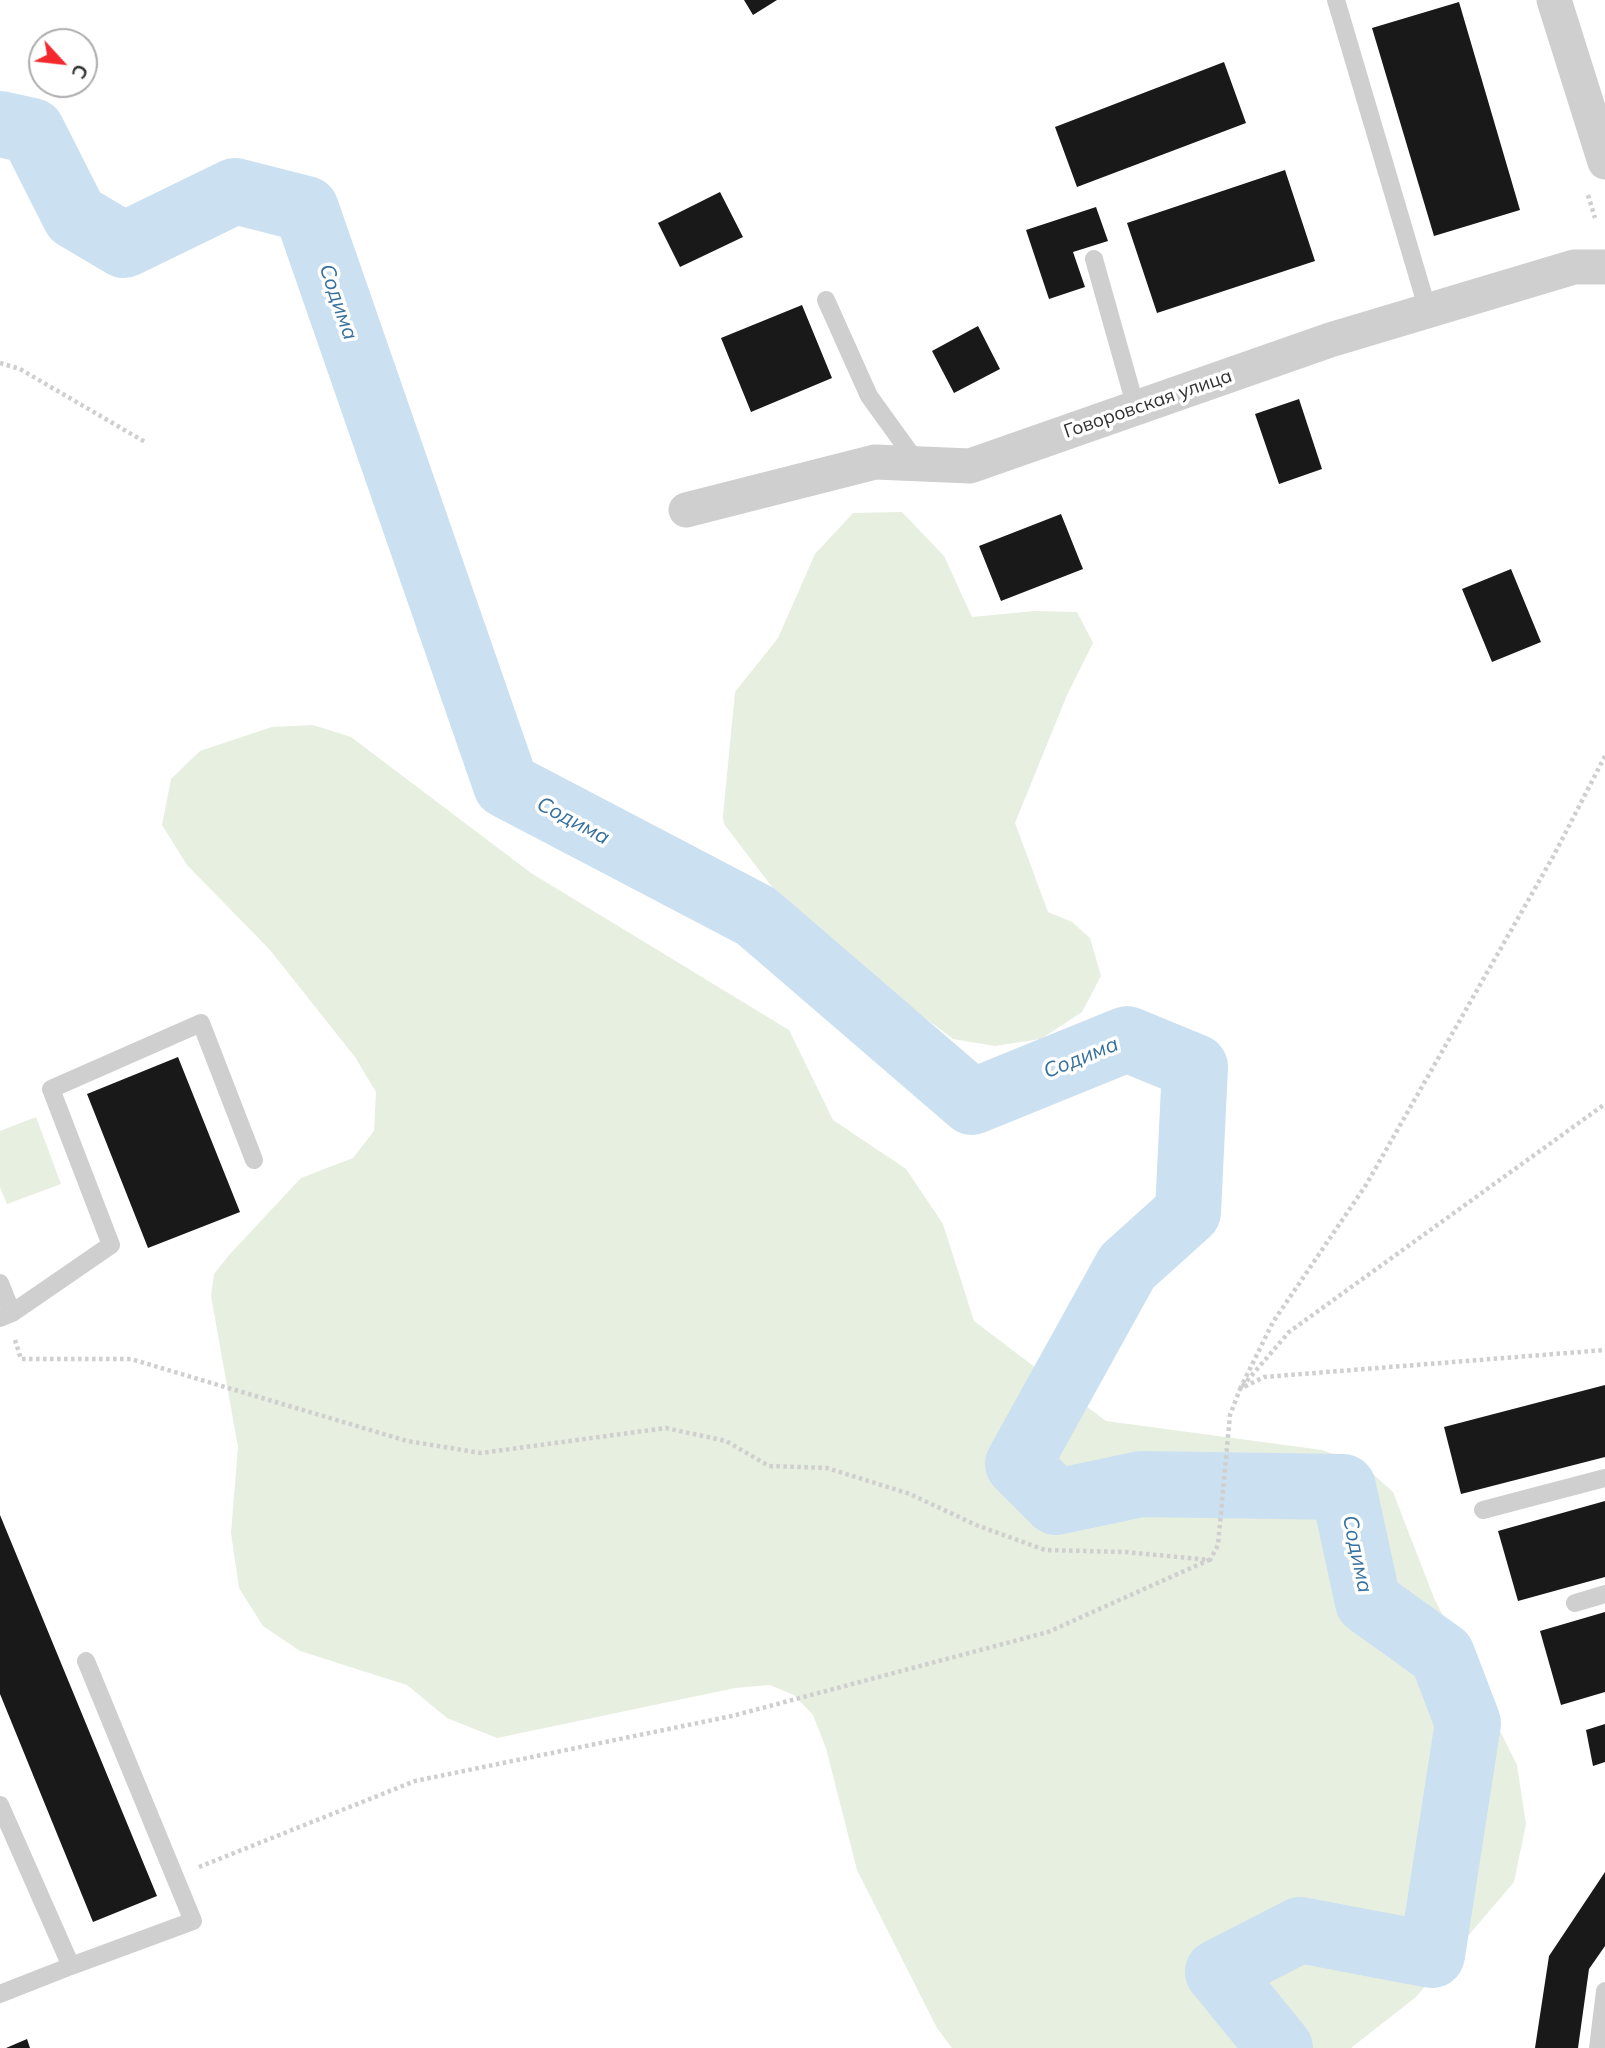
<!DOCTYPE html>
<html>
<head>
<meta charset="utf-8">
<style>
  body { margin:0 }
  #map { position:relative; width:1605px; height:2048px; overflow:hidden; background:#fff; font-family:Mulish,sans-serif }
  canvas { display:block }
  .north { position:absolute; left:28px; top:28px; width:70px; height:70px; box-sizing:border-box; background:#fff; border:2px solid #adadad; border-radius:50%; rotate:117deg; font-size:19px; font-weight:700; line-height:28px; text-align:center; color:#323232 }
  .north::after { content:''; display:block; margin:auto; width:24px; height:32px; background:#f4292d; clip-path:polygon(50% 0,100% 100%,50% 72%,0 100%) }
</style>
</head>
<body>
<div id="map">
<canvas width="1605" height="2048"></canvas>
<div class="north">С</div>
</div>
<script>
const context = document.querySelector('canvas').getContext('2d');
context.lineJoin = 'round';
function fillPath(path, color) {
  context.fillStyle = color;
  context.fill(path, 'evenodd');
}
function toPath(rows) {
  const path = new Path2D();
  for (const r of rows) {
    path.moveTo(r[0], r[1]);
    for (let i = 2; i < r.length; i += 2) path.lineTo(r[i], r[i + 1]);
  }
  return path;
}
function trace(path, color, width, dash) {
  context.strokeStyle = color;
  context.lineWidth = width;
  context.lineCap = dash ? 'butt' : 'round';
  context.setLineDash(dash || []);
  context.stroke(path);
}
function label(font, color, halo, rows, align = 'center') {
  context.font = font + ' Mulish,sans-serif';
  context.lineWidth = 7;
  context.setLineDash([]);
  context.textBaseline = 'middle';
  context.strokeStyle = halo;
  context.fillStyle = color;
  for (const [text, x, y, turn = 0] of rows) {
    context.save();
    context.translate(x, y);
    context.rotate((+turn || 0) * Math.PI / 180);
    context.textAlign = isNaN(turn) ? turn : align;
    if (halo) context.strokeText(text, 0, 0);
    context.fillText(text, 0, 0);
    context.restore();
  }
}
fillPath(toPath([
  [902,512,944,556,972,617,1034,611,1077,612,1093,643,1067,695,1015,823,1048,912,1072,922,1090,938,1101,976,1082,1012,1041,1039,995,1046,953,1039,867,974,782,900,724,824,723,816,735,692,778,638,815,554,853,513],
  [313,725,351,737,531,873,789,1030,833,1120,906,1169,943,1224,974,1321,1106,1421,1322,1450,1363,1465,1393,1492,1434,1598,1517,1765,1526,1824,1514,1882,1416,1997,1351,2048,952,2048,937,2028,857,1870,826,1748,813,1715,794,1695,770,1685,735,1688,497,1738,447,1718,407,1685,300,1651,263,1626,239,1588,231,1533,238,1447,211,1296,214,1274,230,1254,301,1178,353,1158,374,1131,376,1092,355,1057,270,950,187,865,162,825,171,779,200,751,272,727],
  [36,1117,61,1184,7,1204,0,1187,0,1131]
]), '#e7efe0');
trace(toPath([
  [0,124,32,131,75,216,124,245,235,191,306,209,506,785,756,916,972,1102,1127,1039,1195,1067,1188,1212,1127,1267,1018,1464,1056,1502,1141,1484,1343,1487,1368,1602,1442,1655,1468,1723,1432,1955,1300,1930,1218,1972,1280,2048]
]), '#cbe0f0', 66);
fillPath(toPath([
  [744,0,777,0,753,15],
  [1459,2,1520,210,1434,236,1372,28],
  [1224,62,1246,123,1077,187,1055,127],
  [1285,170,1315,261,1157,313,1127,223],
  [720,192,743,237,680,267,658,223],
  [1096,207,1108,241,1073,252,1085,287,1049,299,1026,230],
  [802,305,832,378,751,412,721,338],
  [978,326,1000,369,954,393,932,351],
  [1299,399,1322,469,1279,484,1255,414],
  [1061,514,1083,569,1001,601,979,546],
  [1511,569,1541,642,1492,662,1462,589],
  [178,1057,240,1212,148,1248,87,1094],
  [1605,1385,1605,1457,1461,1494,1444,1427],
  [1605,1501,1605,1577,1518,1601,1498,1531],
  [0,1515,157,1896,93,1922,0,1694],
  [1605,1612,1605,1692,1561,1705,1540,1631],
  [1605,1724,1605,1762,1593,1766,1586,1730],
  [1605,1872,1605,1946,1589,1969,1578,2048,1535,2048,1549,1956],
  [27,2039,30,2048,6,2048]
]), '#191919');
trace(toPath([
  [1588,195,1595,218],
  [0,363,20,369,145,442],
  [1605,756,1554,855,1366,1185,1273,1322,1240,1389,1289,1332,1605,1104],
  [15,1340,21,1359,131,1359,407,1441,481,1453,666,1428,726,1441,769,1466,827,1468,910,1494,976,1525,1045,1550,1125,1552,1210,1560,1218,1545,1230,1415,1240,1389,1264,1377,1605,1350],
  [199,1867,415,1781,732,1716,1048,1632,1209,1560]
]), '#cfcfcf', 4.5, [3.5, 3.5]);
trace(toPath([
  [1336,0,1428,311],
  [1094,259,1136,408],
  [826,300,869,396,918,464],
  [0,1283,12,1313],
  [0,1318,12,1313,111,1245,51,1089,201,1023,254,1160],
  [1483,1510,1605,1478],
  [1575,1603,1605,1594],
  [0,1805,71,1966,0,1994],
  [71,1966,193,1921,86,1661],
  [1598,2048,1605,1991]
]), '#cfcfcf', 18);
trace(toPath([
  [1554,0,1605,162],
  [686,510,875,462,970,466,1330,340,1574,267,1605,267]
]), '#cfcfcf', 35);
label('19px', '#323232', '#fff', [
  ["Говоровская улица",1148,404,-19]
]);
label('italic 21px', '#37709d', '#fff', [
  ["Содима",338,302,71],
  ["Содима",573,821,28],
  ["Содима",1081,1058,-22],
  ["Содима",1357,1554,78]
]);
</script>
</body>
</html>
